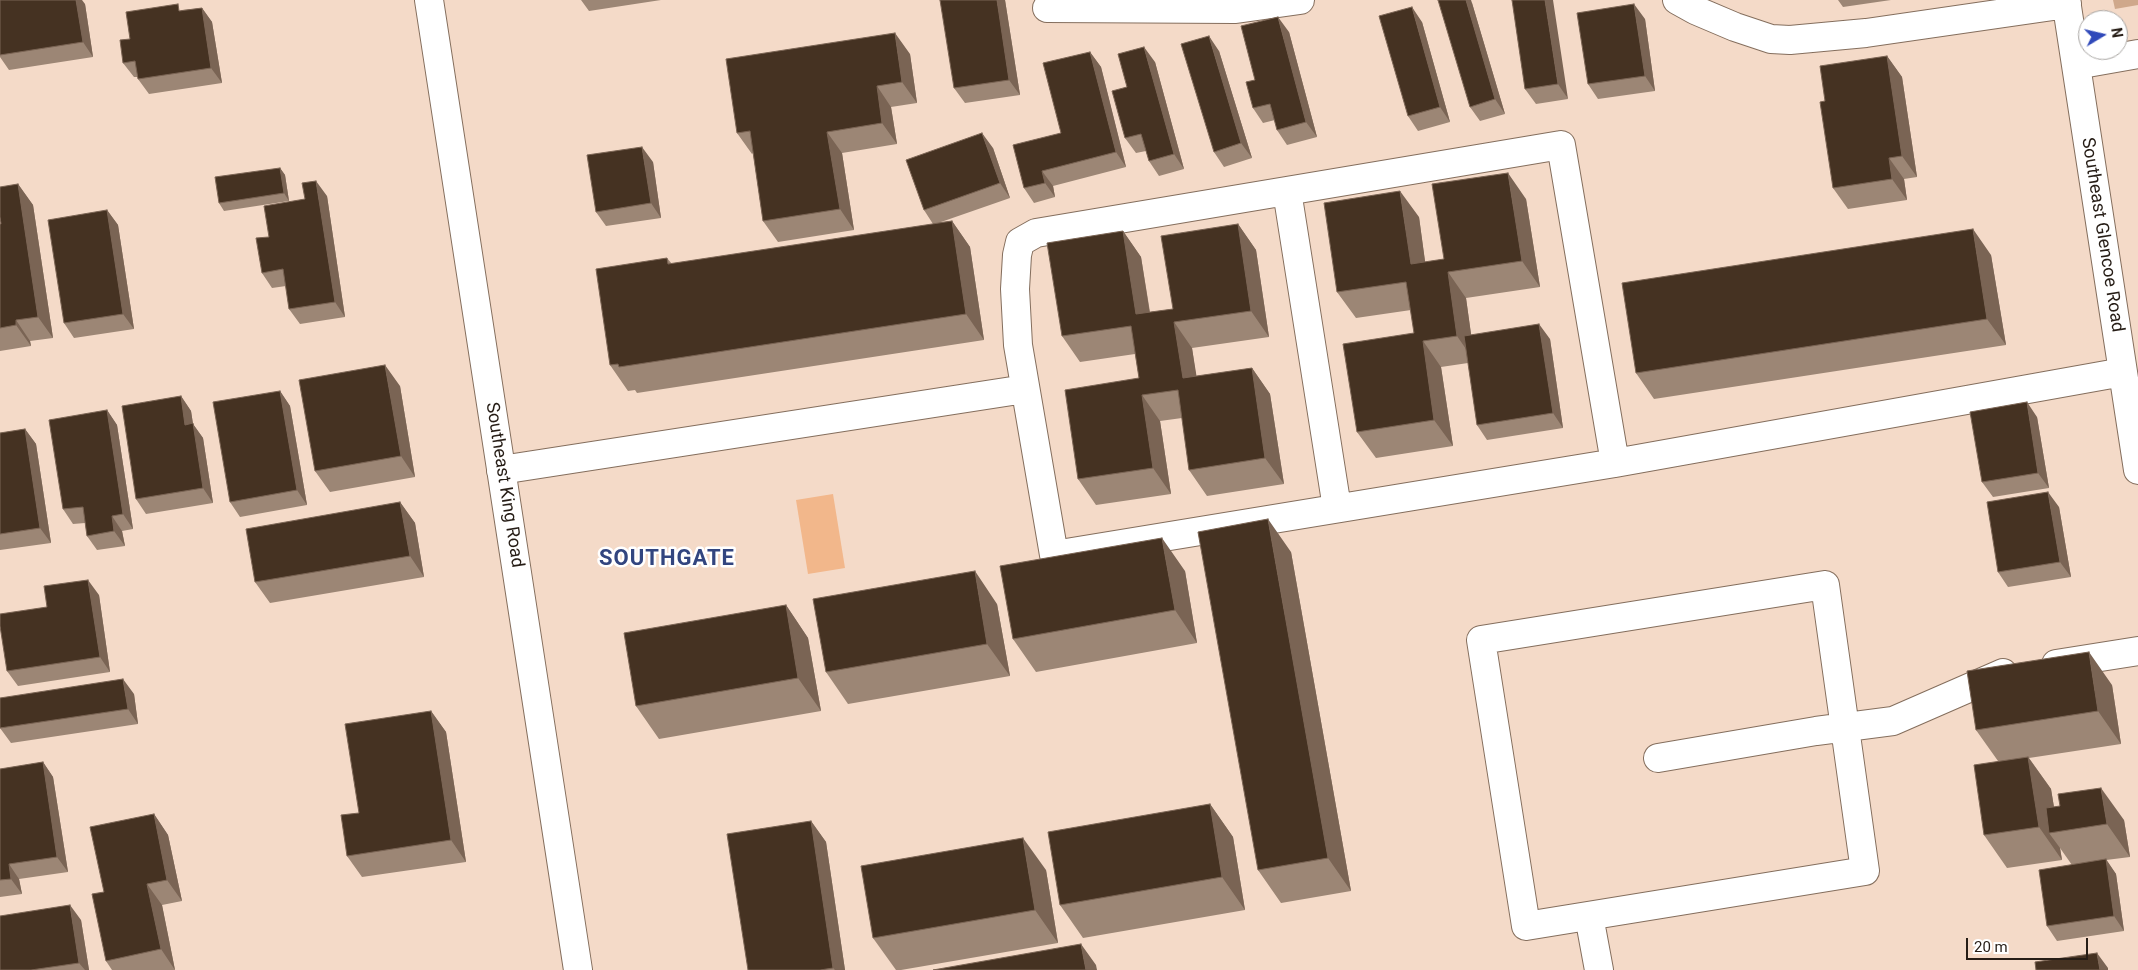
<!DOCTYPE html>
<html>
<head>
<meta charset="utf-8">
<style>
  body { margin:0 }
  #map { position:relative; width:2138px; height:970px; overflow:hidden; background:#f4dac8; font-family:Roboto,sans-serif }
  canvas { display:block }
  .north { position:absolute; left:2078px; top:10px; width:50px; height:50px; box-sizing:border-box; background:#fff; border:1px solid #a8a5a2; border-radius:50%; rotate:81deg; font-size:14px; font-weight:700; line-height:20px; text-align:center; color:#261d16 }
  .north::after { content:''; display:block; margin:auto; width:18px; height:22px; background:#3049ba; clip-path:polygon(50% 0,100% 100%,50% 72%,0 100%) }
  .scale { position:absolute; left:1966px; top:938px; width:122px; height:22px; box-sizing:border-box; border:2px solid #261d16; border-top:0; padding-left:6px; font-size:15px; line-height:18px; white-space:nowrap; color:#261d16; -webkit-text-stroke:4px #fff; paint-order:stroke }
</style>
</head>
<body>
<div id="map">
<canvas width="2138" height="970"></canvas>
<div class="north">N</div>
<div class="scale">20 m</div>
</div>
<script>
const context = document.querySelector('canvas').getContext('2d');
context.lineJoin = 'round';
function fillPath(path, color) {
  context.fillStyle = color;
  context.fill(path, 'evenodd');
}
function toPath(rows) {
  const path = new Path2D();
  for (const r of rows) {
    path.moveTo(r[0], r[1]);
    for (let i = 2; i < r.length; i += 2) path.lineTo(r[i], r[i + 1]);
  }
  return path;
}
function trace(path, color, width, dash) {
  context.strokeStyle = color;
  context.lineWidth = width;
  context.lineCap = dash ? 'butt' : 'round';
  context.setLineDash(dash || []);
  context.stroke(path);
}
function label(font, color, halo, rows, align = 'center') {
  context.font = font + ' Roboto,sans-serif';
  context.lineWidth = 5;
  context.setLineDash([]);
  context.textBaseline = 'middle';
  context.strokeStyle = halo;
  context.fillStyle = color;
  for (const [text, x, y, turn = 0] of rows) {
    context.save();
    context.translate(x, y);
    context.rotate((+turn || 0) * Math.PI / 180);
    context.textAlign = isNaN(turn) ? turn : align;
    if (halo) context.strokeText(text, 0, 0);
    context.fillText(text, 0, 0);
    context.restore();
  }
}
fillPath(toPath([
  [2113,0,2138,0,2138,5,2115,9]
]), '#cfa88b');
fillPath(toPath([
  [833,494,845,568,808,574,796,500]
]), '#f2b78b');
const minor = toPath([
  [1677,0,1695,10,1735,27,1771,39,1790,40,1866,33,2067,4],
  [2066,0,2138,470],
  [1047,8,1236,9,1300,0],
  [2076,65,2138,54],
  [1561,145,1615,463,1054,555,1018,345,1015,289,1017,255,1020,242,1036,233,1561,145],
  [1287,191,1337,508],
  [1615,463,2123,372],
  [501,470,1025,389],
  [1825,585,1865,871,1526,926,1481,640,1825,585],
  [2056,664,2138,651],
  [1658,758,1816,731,1893,721,2003,673],
  [1589,916,1599,970]
]);
const major = toPath([
  [429,0,578,970]
]);
trace(minor, '#846e5d', 30);
trace(major, '#846e5d', 30);
trace(minor, '#fff', 28);
trace(major, '#fff', 28);
fillPath(toPath([
  [0,0,85,4,93,57,9,70,0,57],
  [581,0,661,0,589,11],
  [1005,0,1020,95,965,103,954,88],
  [1512,0,1568,99,1536,104,1525,89],
  [1838,0,1891,0,1843,7],
  [1472,3,1505,114,1480,121,1470,107],
  [202,8,212,22,222,83,149,94,138,79,138,77,134,77,123,63,130,39,182,10],
  [1645,19,1655,91,1598,99,1588,84],
  [1422,22,1450,122,1418,131,1408,116],
  [1289,32,1317,137,1287,145,1277,130,1275,120,1263,123,1253,108,1255,80],
  [1219,51,1252,158,1224,167,1214,152],
  [1090,52,1101,67,1126,167,1053,186,1055,197,1034,203,1024,188,1061,133],
  [910,54,917,103,891,107,897,144,842,153,854,230,778,242,763,221,753,153,752,154,737,133],
  [1887,56,1902,77,1917,177,1904,179,1907,200,1848,209,1833,188,1825,101],
  [1155,62,1184,169,1159,176,1149,161,1146,151,1136,153,1125,138],
  [993,148,1010,198,941,222,952,221,970,247,984,340,637,393,635,390,628,391,610,365,667,258,672,264,933,224,924,210],
  [653,162,661,218,606,226,596,212],
  [280,168,285,175,289,201,224,211,219,203],
  [18,184,33,205,53,338,30,341,31,346,0,351,0,224,1,224],
  [327,196,345,317,300,324,289,309,286,286,272,288,262,273,269,237],
  [1526,199,1540,287,1466,298,1471,335,1550,339,1563,428,1487,440,1477,425,1468,363,1441,367,1453,446,1376,458,1357,432,1414,333,1411,310,1356,318,1337,292,1419,217,1425,262,1444,259],
  [107,210,118,225,134,329,74,338,64,323],
  [1238,224,1256,250,1269,337,1192,348,1196,376,1252,368,1270,394,1284,484,1207,496,1189,470,1182,418,1160,421,1171,494,1096,505,1078,479,1139,378,1135,354,1080,362,1062,336,1123,231,1141,257,1150,312,1173,309],
  [1991,255,2006,345,1654,399,1636,373],
  [400,386,415,477,330,492,315,471],
  [280,391,290,406,307,505,240,517,230,502],
  [181,396,191,411,193,424,203,438,213,503,146,514,136,499],
  [107,410,117,425,133,529,122,531,125,546,97,550,87,536,85,523,73,524,63,509],
  [2037,417,2049,488,1993,497,1982,482],
  [25,429,36,444,51,543,0,550,0,433],
  [400,502,415,523,424,577,270,603,255,582],
  [2059,507,2071,577,2008,587,1998,572],
  [1291,552,1351,891,1281,903,1258,870],
  [1185,571,1197,643,1036,672,1013,639],
  [99,595,110,672,18,686,7,671,47,607],
  [997,604,1010,676,848,704,826,672],
  [786,605,808,638,821,711,659,739,636,706],
  [2112,685,2121,744,2029,758,2051,789,2054,807,2124,820,2130,857,2106,860,2116,874,2124,931,2057,941,2047,926,2072,865,2060,848,2062,860,2007,868,1984,835,1998,761,1976,730],
  [134,694,138,724,11,743,0,728],
  [431,711,446,732,466,862,362,877,347,856,359,813],
  [43,762,53,777,68,872,19,879,22,894,0,897,0,769],
  [1210,804,1233,837,1245,910,1083,938,1060,905],
  [154,814,168,835,182,901,162,905,175,970,112,970,106,961,104,892],
  [811,821,826,842,845,970,748,970],
  [1046,870,1058,943,901,970,896,970,873,938],
  [81,920,89,970,0,970]
]), '#9c8675');
fillPath(toPath([
  [76,0,82,0,85,4,93,57,83,42],
  [997,0,1005,0,1020,95,1009,80],
  [1466,0,1471,0,1472,3,1505,114,1495,99],
  [1545,0,1553,0,1568,99,1558,84],
  [1634,4,1645,19,1655,91,1645,76],
  [1412,7,1422,22,1450,122,1440,107],
  [202,8,212,22,222,83,211,68],
  [1278,17,1289,32,1317,137,1306,122],
  [895,33,910,54,917,103,902,82],
  [1209,36,1219,51,1252,158,1241,143],
  [1144,47,1155,62,1184,169,1174,154],
  [1090,52,1101,67,1126,167,1116,152],
  [1887,56,1902,77,1917,177,1902,156],
  [877,86,891,107,897,144,882,123],
  [827,132,842,153,854,230,840,209],
  [982,133,993,148,1010,198,1000,183],
  [642,147,653,162,661,218,651,203],
  [1889,158,1904,179,1907,200,1892,179],
  [280,168,285,175,289,201,284,193],
  [1042,171,1053,186,1055,197,1045,183],
  [1508,173,1526,199,1540,287,1522,261],
  [316,181,327,196,345,317,335,302],
  [18,184,33,205,53,338,38,317],
  [1400,191,1419,217,1429,290,1411,264],
  [107,210,118,225,134,329,123,314],
  [952,221,970,247,984,340,966,314],
  [1238,224,1256,250,1269,337,1251,311],
  [1973,229,1991,255,2006,345,1987,319],
  [1123,231,1141,257,1154,340,1136,314],
  [1448,272,1466,298,1475,362,1457,336],
  [16,320,30,341,31,346,16,325],
  [1174,322,1192,348,1201,404,1183,378],
  [1539,324,1550,339,1563,428,1553,413],
  [1423,341,1441,367,1453,446,1434,420],
  [385,365,400,386,415,477,401,456],
  [1252,368,1270,394,1284,484,1265,458],
  [280,391,290,406,307,505,297,490],
  [1142,395,1160,421,1171,494,1153,468],
  [181,396,191,411,193,424,203,438,213,503,203,488,185,425],
  [2027,402,2037,417,2049,488,2038,473],
  [107,410,117,425,133,529,123,514],
  [25,429,36,444,51,543,40,528],
  [2048,492,2059,507,2071,577,2060,562],
  [400,502,415,523,424,577,410,556],
  [112,516,122,531,125,546,114,531],
  [1268,519,1291,552,1351,891,1328,858],
  [1162,538,1185,571,1197,643,1175,610],
  [975,571,997,604,1010,676,987,644],
  [88,580,99,595,110,672,100,657],
  [786,605,808,638,821,711,798,678],
  [2089,652,2112,685,2121,744,2098,711],
  [123,679,134,694,138,724,128,709],
  [431,711,446,732,466,862,451,840],
  [2028,757,2051,789,2058,832,2049,833,2060,848,2062,860,2039,827],
  [43,762,53,777,68,872,57,857],
  [2101,788,2124,820,2130,857,2107,824],
  [1210,804,1233,837,1245,910,1222,877],
  [154,814,168,835,182,901,167,880],
  [811,821,826,842,845,970,835,970,833,968],
  [1023,838,1046,870,1058,943,1035,910],
  [2106,859,2116,874,2124,931,2114,916],
  [9,864,19,879,22,894,11,879],
  [147,884,162,905,175,970,161,949],
  [70,905,81,920,89,970,85,970,79,963],
  [1081,944,1096,965,1097,970,1086,970],
  [2097,953,2108,968,2108,970,2100,970]
]), '#7a6454');
const building = toPath([
  [0,0,76,0,83,42,0,55,0,0],
  [940,0,997,0,1009,80,954,88,940,0],
  [1438,0,1466,0,1495,99,1470,107,1438,0],
  [1512,0,1545,0,1558,84,1525,89,1512,0],
  [178,4,179,11,202,8,211,68,138,79,135,61,123,63,120,40,130,39,126,12,178,4],
  [1634,4,1645,76,1588,84,1577,13,1634,4],
  [1412,7,1440,107,1408,116,1379,16,1412,7],
  [1278,17,1306,122,1277,130,1270,104,1253,108,1246,82,1255,80,1241,26,1278,17],
  [895,33,902,82,877,86,882,123,827,132,840,209,763,221,750,131,737,133,726,59,895,33],
  [1209,36,1241,143,1214,152,1181,44,1209,36],
  [1144,47,1174,154,1149,161,1141,134,1125,138,1112,91,1127,87,1118,54,1144,47],
  [1090,52,1116,152,1042,171,1045,183,1024,188,1013,145,1061,133,1043,63,1090,52],
  [1887,56,1902,156,1889,158,1892,179,1833,188,1820,102,1825,101,1820,66,1887,56],
  [982,133,1000,183,924,210,906,160,982,133],
  [642,147,651,203,596,212,587,155,642,147],
  [280,168,284,193,219,203,215,177,280,168],
  [1508,173,1522,261,1448,272,1457,336,1423,341,1434,420,1357,432,1343,344,1414,333,1406,282,1337,292,1324,203,1400,191,1411,264,1444,259,1432,184,1508,173],
  [316,181,335,302,289,309,283,269,262,273,256,238,269,237,264,206,305,199,302,183,316,181],
  [18,184,38,317,16,320,16,325,0,328,0,224,1,224,0,217,0,187,18,184],
  [107,210,123,314,64,323,48,220,107,210],
  [952,221,966,314,619,367,618,364,610,365,596,269,667,258,668,264,952,221],
  [1238,224,1251,311,1174,322,1183,378,1252,368,1265,458,1189,470,1178,390,1142,395,1153,468,1078,479,1065,390,1139,378,1131,326,1062,336,1047,243,1123,231,1136,314,1173,309,1161,236,1238,224],
  [1973,229,1987,319,1636,373,1622,283,1973,229],
  [1539,324,1553,413,1477,425,1464,336,1539,324],
  [385,365,401,456,315,471,299,380,385,365],
  [280,391,297,490,230,502,213,402,280,391],
  [181,396,185,425,193,423,203,488,136,499,122,406,181,396],
  [2027,402,2038,473,1982,482,1970,412,2027,402],
  [107,410,123,514,112,516,114,531,87,536,83,507,63,509,49,420,107,410],
  [25,429,40,528,0,534,0,433,25,429],
  [2048,492,2060,562,1998,572,1987,502,2048,492],
  [400,502,410,556,255,582,246,529,400,502],
  [1268,519,1328,858,1258,870,1198,532,1268,519],
  [1162,538,1175,610,1013,639,1000,566,1162,538],
  [975,571,987,644,826,672,813,599,975,571],
  [88,580,100,657,7,671,0,626,0,614,47,607,44,586,88,580],
  [786,605,798,678,636,706,624,633,786,605],
  [2089,652,2098,711,1976,730,1967,671,2089,652],
  [123,679,128,709,0,728,0,698,123,679],
  [431,711,451,840,347,856,341,815,359,813,345,724,431,711],
  [2028,757,2039,827,1984,835,1974,765,2028,757],
  [43,762,57,857,9,864,11,879,0,880,0,769,43,762],
  [2101,788,2107,824,2049,833,2046,808,2060,806,2058,794,2101,788],
  [1210,804,1222,877,1060,905,1048,832,1210,804],
  [154,814,167,880,147,884,161,949,106,961,92,894,104,892,90,827,154,814],
  [811,821,833,968,820,970,748,970,727,834,811,821],
  [1023,838,1035,910,873,938,861,866,1023,838],
  [2106,859,2114,916,2047,926,2039,870,2106,859],
  [70,905,79,963,31,970,0,970,0,916,70,905],
  [1081,944,1086,970,933,970,1081,944],
  [2097,953,2100,970,2036,970,2035,962,2097,953]
]);
fillPath(building, '#453222');
trace(building, '#7a6454', 1);
label('18px', '#261d16', '#fff', [
  ["Southeast Glencoe Road",2102,235,81],
  ["Southeast King Road",504,485,81]
]);
context.letterSpacing = '1px';
label('bold 22px', '#32457f', '#fff', [
  ["SOUTHGATE",667,559]
]);
context.letterSpacing = '0px';
</script>
</body>
</html>
